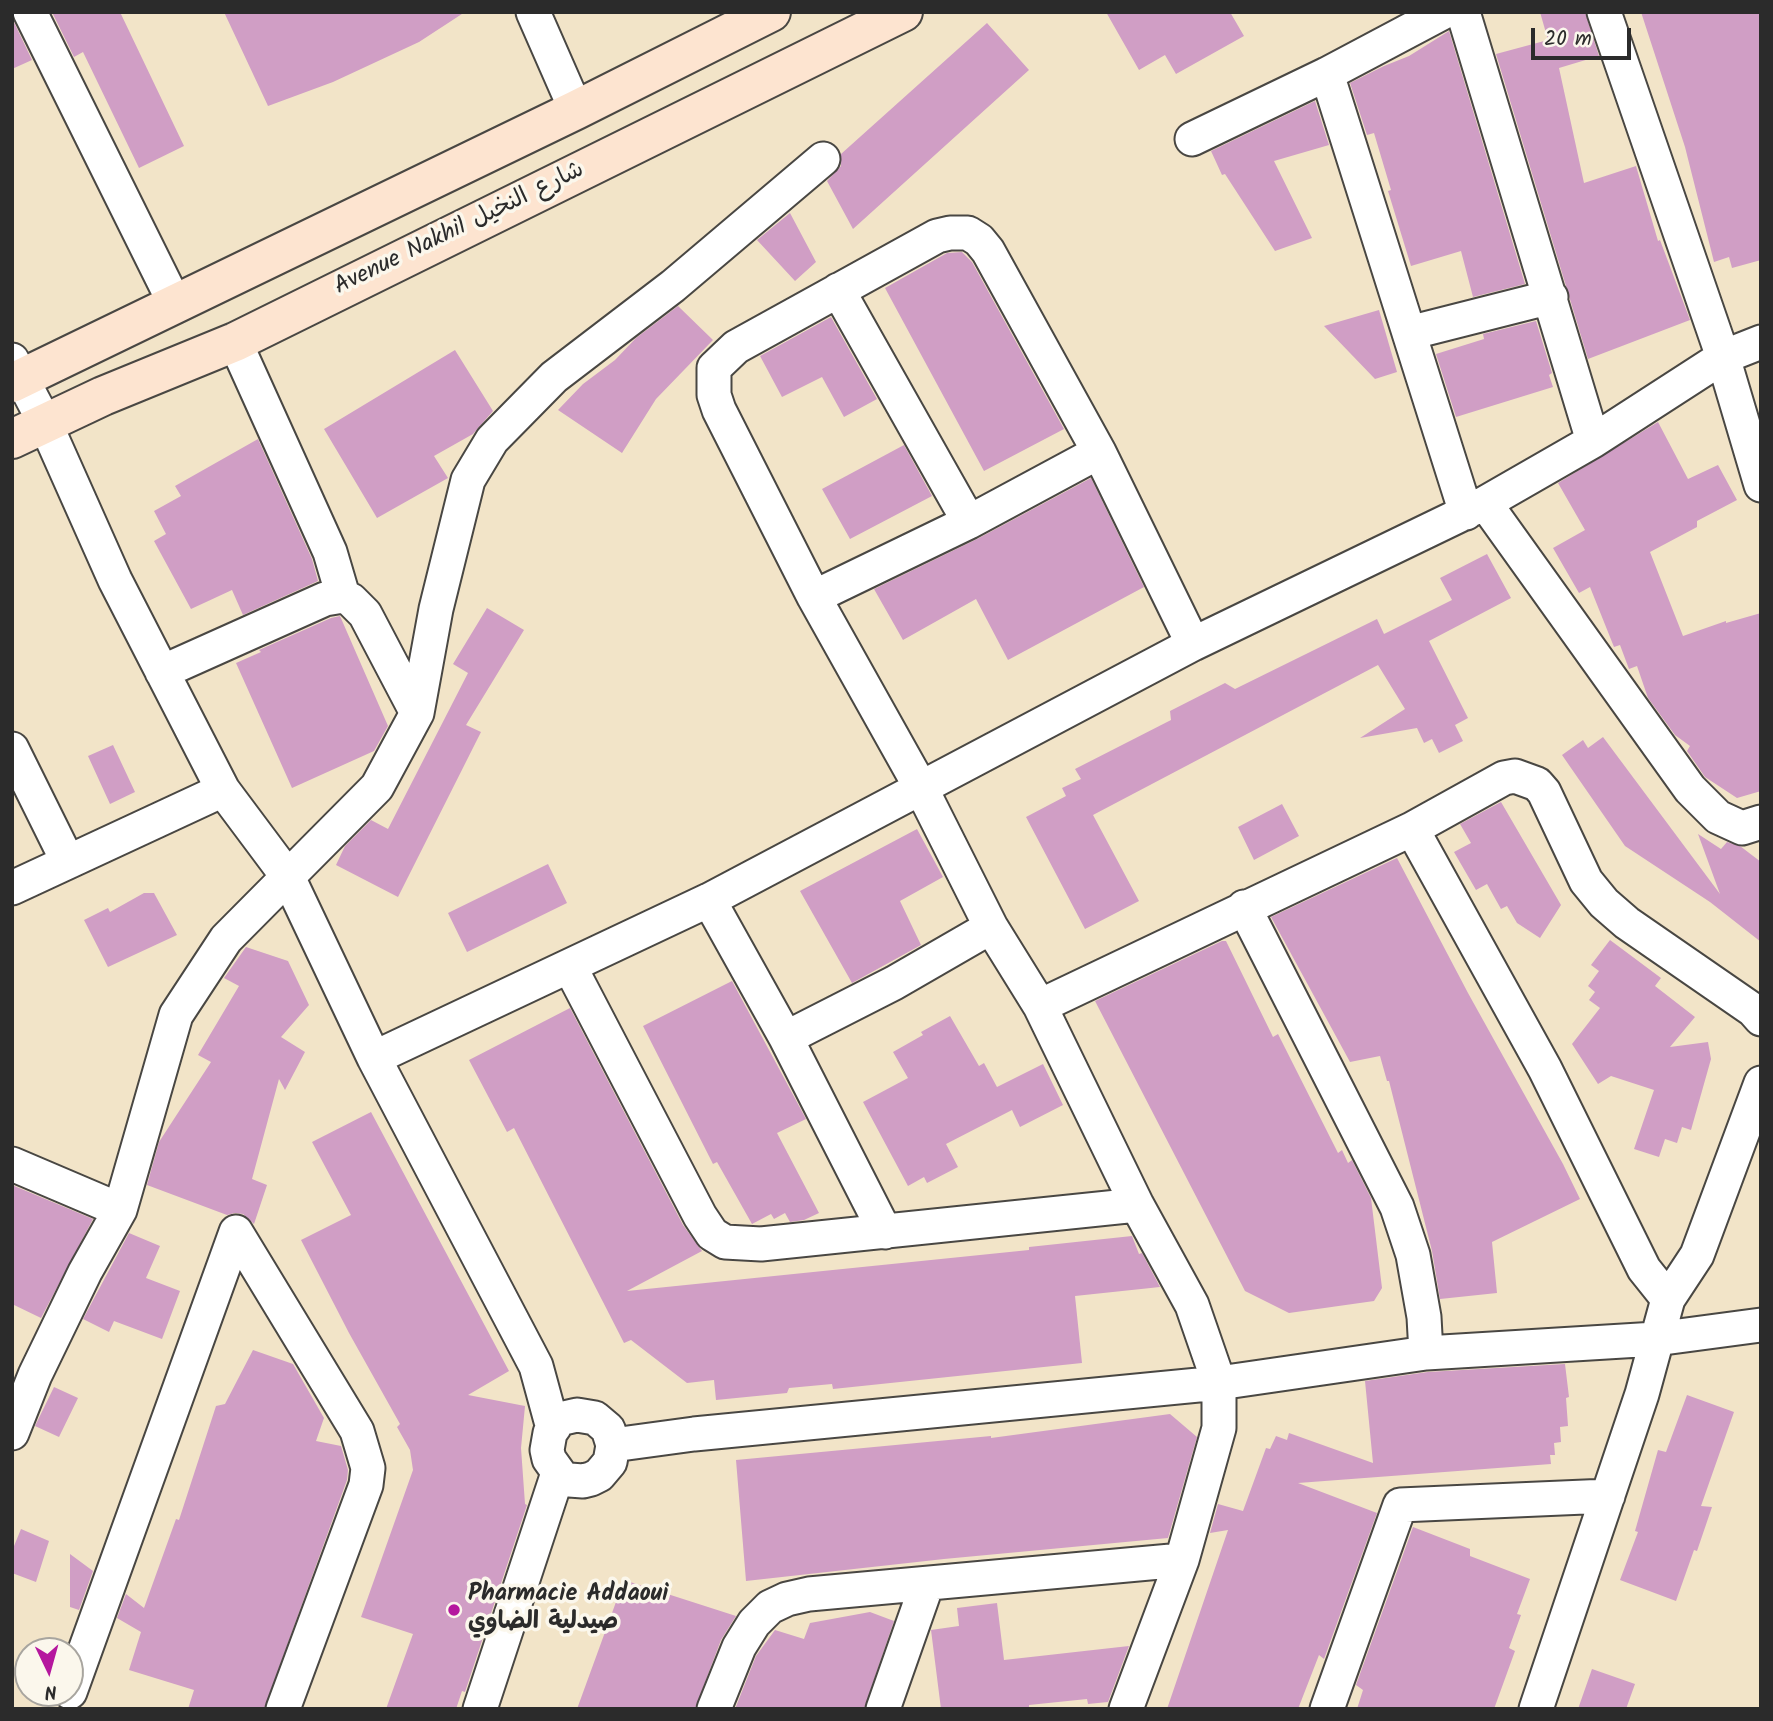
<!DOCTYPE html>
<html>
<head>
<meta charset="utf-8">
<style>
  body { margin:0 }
  #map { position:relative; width:1773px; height:1721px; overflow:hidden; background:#f2e4c8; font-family:Kalam,sans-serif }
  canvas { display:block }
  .frame { position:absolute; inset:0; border:14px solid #2b2b2b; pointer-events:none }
  .north { position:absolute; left:14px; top:1637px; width:70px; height:70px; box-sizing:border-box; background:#fbf7ec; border:2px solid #a8a59f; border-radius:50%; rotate:175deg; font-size:19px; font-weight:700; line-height:28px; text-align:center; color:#2b2b2b }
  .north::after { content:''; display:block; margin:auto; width:24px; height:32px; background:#b5179e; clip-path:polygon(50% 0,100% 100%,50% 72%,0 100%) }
  .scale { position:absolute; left:1531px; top:28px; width:100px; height:32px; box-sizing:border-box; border:4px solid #2b2b2b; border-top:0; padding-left:9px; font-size:21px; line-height:24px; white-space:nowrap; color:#2b2b2b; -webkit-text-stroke:5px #fbf7ec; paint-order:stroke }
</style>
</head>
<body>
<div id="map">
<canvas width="1773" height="1721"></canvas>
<div class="frame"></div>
<div class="north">N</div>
<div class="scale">20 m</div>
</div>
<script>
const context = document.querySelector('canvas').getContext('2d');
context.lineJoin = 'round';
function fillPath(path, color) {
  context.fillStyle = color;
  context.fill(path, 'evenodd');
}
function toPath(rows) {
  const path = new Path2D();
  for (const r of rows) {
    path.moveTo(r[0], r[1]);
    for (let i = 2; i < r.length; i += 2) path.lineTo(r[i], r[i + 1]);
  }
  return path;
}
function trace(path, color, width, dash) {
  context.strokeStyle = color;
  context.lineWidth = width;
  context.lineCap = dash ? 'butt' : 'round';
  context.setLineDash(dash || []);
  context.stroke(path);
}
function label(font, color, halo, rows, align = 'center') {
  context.font = font + ' Kalam,"Playpen Sans Arabic",sans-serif';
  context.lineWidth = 7;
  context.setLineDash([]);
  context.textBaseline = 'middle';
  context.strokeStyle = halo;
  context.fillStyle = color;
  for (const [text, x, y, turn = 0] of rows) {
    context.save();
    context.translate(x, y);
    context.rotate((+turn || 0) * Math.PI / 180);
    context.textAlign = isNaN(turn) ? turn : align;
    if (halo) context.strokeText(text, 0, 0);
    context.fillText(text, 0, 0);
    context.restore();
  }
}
fillPath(toPath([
  [52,12,120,12,184,146,139,168,83,52,74,57],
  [224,12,465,12,419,42,333,82,268,106],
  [1106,12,1230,12,1244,36,1176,74,1165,55,1139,70],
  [1540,12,1585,12,1599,56,1559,68,1584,183,1636,166,1658,241,1660,240,1690,320,1588,359,1496,54,1548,40],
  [1641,12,1761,12,1761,260,1732,268,1729,257,1714,262,1685,147],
  [12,18,32,60,12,69],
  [987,23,1029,70,853,229,827,181,841,166,841,154],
  [1449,31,1525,284,1473,297,1461,251,1411,266,1388,191,1391,190,1374,133,1367,135,1350,83,1384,66,1409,56],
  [1315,101,1329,145,1274,161,1312,238,1275,251,1225,174,1222,175,1211,151],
  [790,213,816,262,795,281,757,240],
  [962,252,972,262,1064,429,984,471,885,288,947,253],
  [678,306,713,340,656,399,622,453,558,410,583,384,615,360,636,338],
  [1379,310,1397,372,1375,379,1324,326],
  [831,317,877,399,844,417,822,377,782,397,760,356],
  [1536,321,1552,373,1549,375,1553,387,1456,417,1436,354,1484,339,1483,334],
  [455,350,493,411,473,434,434,456,448,478,377,518,324,429],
  [1658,422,1688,479,1718,465,1737,500,1697,521,1697,527,1650,552,1683,636,1726,621,1726,623,1761,613,1761,791,1737,798,1705,777,1687,751,1690,746,1675,735,1648,698,1637,666,1629,669,1620,645,1614,647,1590,587,1579,593,1553,548,1585,530,1558,483],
  [258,439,312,559,318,581,243,615,232,590,191,609,154,541,166,534,154,511,181,496,175,486],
  [904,445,932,496,850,539,822,489],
  [1091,478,1144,587,1008,660,976,599,903,640,874,589,977,539],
  [1487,554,1511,598,1429,641,1468,718,1455,725,1463,741,1439,753,1432,739,1424,743,1417,728,1360,738,1405,709,1378,665,1093,815,1139,901,1085,929,1026,817,1066,796,1062,788,1081,779,1075,769,1171,720,1170,711,1225,683,1235,689,1377,619,1384,634,1452,600,1440,578],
  [487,608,524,630,466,725,481,732,398,897,336,865,345,846,371,820,388,829,468,673,453,664],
  [340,616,388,726,374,751,292,788,236,663,261,652,259,650,331,618],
  [1603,737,1720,894,1698,834,1721,849,1727,842,1740,846,1761,862,1761,942,1710,902,1625,846,1562,755,1583,740,1588,748],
  [113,745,135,792,110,804,88,756],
  [1501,802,1561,905,1540,938,1517,923,1507,906,1501,909,1487,884,1476,890,1454,852,1471,843,1460,824],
  [1282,804,1299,836,1254,860,1238,827],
  [917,829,943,877,900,901,921,945,852,983,800,891],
  [1397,858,1468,993,1563,1164,1580,1199,1492,1242,1497,1293,1440,1299,1432,1251,1389,1081,1387,1081,1380,1056,1350,1062,1271,917],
  [548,864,567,903,467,952,448,913],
  [144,893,154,893,177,935,108,967,84,920,108,908,110,912],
  [1610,940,1661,978,1655,986,1695,1017,1670,1047,1708,1042,1711,1059,1691,1130,1682,1127,1677,1143,1665,1139,1659,1157,1634,1149,1654,1090,1611,1076,1598,1084,1572,1044,1600,1008,1589,1000,1595,992,1588,986,1599,971,1591,965],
  [1222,941,1226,941,1273,1037,1278,1034,1338,1153,1342,1150,1348,1163,1352,1160,1371,1198,1382,1288,1374,1301,1289,1313,1245,1291,1095,1001],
  [246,947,288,961,309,1005,281,1037,305,1052,285,1090,279,1079,252,1179,267,1185,254,1224,243,1214,235,1213,227,1215,147,1185,159,1142,211,1062,198,1055,239,986,224,978],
  [732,981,806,1119,777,1133,819,1213,804,1220,790,1222,785,1213,774,1219,771,1214,752,1224,717,1162,713,1164,643,1026],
  [570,1008,683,1225,702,1251,627,1291,1029,1250,1029,1247,1132,1236,1139,1254,1142,1253,1160,1287,1075,1296,1082,1363,833,1389,832,1384,789,1388,787,1393,716,1400,714,1380,687,1383,631,1340,624,1343,514,1128,507,1132,469,1060],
  [950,1016,979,1066,984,1063,997,1087,1043,1064,1063,1105,1020,1127,1012,1110,946,1144,958,1167,927,1183,924,1177,908,1186,863,1102,908,1078,893,1052,923,1035,921,1032],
  [371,1112,509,1371,468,1395,525,1406,521,1448,525,1504,527,1505,465,1692,462,1691,456,1709,386,1709,413,1634,361,1617,413,1470,410,1450,397,1427,400,1424,349,1333,301,1240,351,1215,312,1142],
  [12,1185,93,1219,41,1318,12,1304],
  [129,1233,160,1246,146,1278,180,1291,162,1339,114,1321,109,1332,83,1319],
  [253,1350,293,1364,324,1418,316,1441,341,1446,348,1470,347,1480,264,1709,188,1709,194,1690,129,1670,141,1632,117,1618,126,1594,144,1608,176,1519,179,1520,216,1406,225,1404],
  [1565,1364,1569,1397,1566,1398,1568,1426,1560,1427,1561,1442,1554,1443,1555,1455,1550,1455,1551,1464,1298,1483,1377,1513,1324,1659,1319,1655,1298,1709,1167,1709,1228,1530,1210,1533,1218,1504,1243,1511,1266,1448,1270,1449,1276,1436,1287,1440,1289,1433,1373,1463,1365,1381,1428,1372],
  [54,1387,78,1398,59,1437,35,1426],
  [1687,1395,1734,1412,1701,1506,1712,1507,1697,1551,1694,1550,1676,1601,1620,1580,1638,1532,1635,1531,1658,1450,1666,1452],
  [1170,1414,1197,1437,1168,1538,944,1559,746,1581,736,1460,991,1436,991,1438],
  [1413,1527,1470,1549,1470,1556,1530,1579,1517,1614,1521,1615,1509,1648,1515,1651,1494,1709,1357,1709,1363,1690,1356,1685],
  [21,1529,49,1541,36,1582,12,1573,12,1551],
  [70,1554,93,1571,79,1610,70,1607],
  [624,1580,736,1616,721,1640,695,1709,577,1709],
  [997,1603,1004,1660,1129,1646,1108,1702,1088,1704,1087,1699,1029,1705,1029,1709,941,1709,931,1630,959,1626,957,1608],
  [870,1612,894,1621,864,1709,735,1709,756,1656,775,1630,804,1639,810,1623],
  [1592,1669,1635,1684,1626,1709,1578,1709]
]), '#d09ec5');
const street = toPath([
  [30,12,175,304],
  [533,12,576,110],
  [1463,12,1593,441],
  [1604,12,1723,357,1761,485],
  [1327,74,1466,513],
  [1192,139,1327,74,1444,12],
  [838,290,969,522],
  [1409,333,1551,297],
  [235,342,330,552,343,596],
  [12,360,45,423,115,580,223,790,288,877,374,1058,536,1366,551,1421],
  [1485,503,1690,789,1718,817,1742,828,1761,822],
  [814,597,969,522,1099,452],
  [162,672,325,599,343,596,351,600,365,614,417,713],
  [12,749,68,862],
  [1412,829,1545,1069,1644,1269,1668,1299],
  [12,888,223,790],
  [709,900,786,1038,894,983,991,927],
  [1244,907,1397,1207,1413,1255,1424,1317,1426,1353],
  [570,967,700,1216,712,1234,725,1242,761,1244,1137,1205],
  [1040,1006,1412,829,1504,778,1515,776,1537,784,1544,792,1586,881,1604,903,1627,923,1753,1010,1761,1019],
  [786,1038,885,1232],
  [374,1058,709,900,1193,644,1485,503,1593,441,1723,357,1761,342],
  [12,1164,120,1210],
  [236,1232,357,1431,368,1468,366,1485,283,1709],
  [577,1415,595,1418,608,1429,613,1445,610,1462,599,1475,591,1479,583,1481,556,1479,559,1473,549,1459,547,1450,550,1433,555,1426,551,1421,577,1415],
  [12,1433,35,1375,85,1272,120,1210,176,1015,226,939,377,787,417,713,436,609,468,480,492,440,554,377,673,286,823,159],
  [613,1445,694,1434,1219,1383,1426,1353,1656,1339,1761,1325],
  [70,1692,236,1232],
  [480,1709,556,1479],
  [714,1709,739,1647,754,1623,770,1607,787,1599,809,1594,1182,1560],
  [883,1709,927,1584],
  [1126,1709,1182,1560,1219,1428,1219,1383,1192,1305,1137,1205,1040,1006,991,927,921,788,814,597,719,410,714,395,714,368,736,347,937,236,950,233,968,233,979,240,988,251,1099,452,1193,644],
  [1327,1709,1400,1505,1608,1496],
  [1536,1709,1642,1394,1668,1299,1697,1255,1761,1083]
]);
const secondary = toPath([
  [12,383,576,110,771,12],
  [12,439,103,396,235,342,903,12]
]);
trace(street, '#494743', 37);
trace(secondary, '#494743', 42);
trace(street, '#fff', 33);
trace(secondary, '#fde4d0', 38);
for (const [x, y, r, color] of [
  [454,1610,7,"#b5179e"]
]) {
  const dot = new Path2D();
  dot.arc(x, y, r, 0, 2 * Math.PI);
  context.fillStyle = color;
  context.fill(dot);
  trace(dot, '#fbf7ec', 2.5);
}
label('24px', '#2b2b2b', '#fbf7ec', [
  ["Avenue Nakhil شارع النخيل",460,230,-26]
]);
label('bold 24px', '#2b2b2b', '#fbf7ec', [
  ["Pharmacie Addaoui",468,1596],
  ["صيدلية الضاوي",468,1624]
], 'left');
</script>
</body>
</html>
